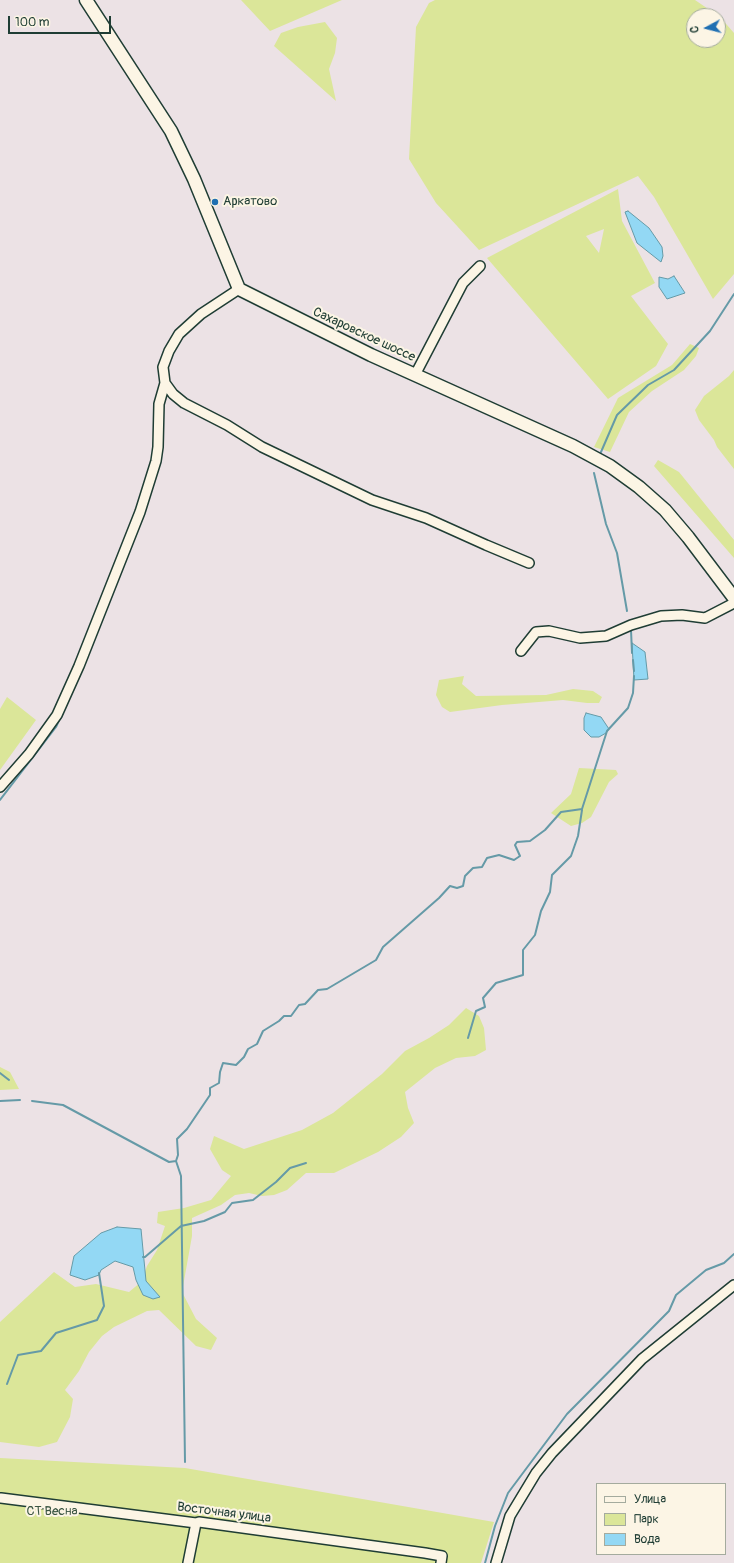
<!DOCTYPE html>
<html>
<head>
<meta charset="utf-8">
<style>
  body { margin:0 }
  #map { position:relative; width:734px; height:1563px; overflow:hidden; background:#ece2e5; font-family:Pangolin,sans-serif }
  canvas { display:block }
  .legend { position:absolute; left:596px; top:1483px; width:130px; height:72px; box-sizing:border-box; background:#fcf5e5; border:1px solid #a4ab9e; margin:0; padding:5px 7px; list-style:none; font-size:12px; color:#1f3d34 }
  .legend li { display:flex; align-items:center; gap:8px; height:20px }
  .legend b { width:20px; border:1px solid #a4ab9e }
  .north { position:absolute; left:686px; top:8px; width:40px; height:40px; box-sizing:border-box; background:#fcf5e5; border:1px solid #a4ab9e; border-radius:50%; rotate:263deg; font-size:11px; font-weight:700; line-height:16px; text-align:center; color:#1f3d34 }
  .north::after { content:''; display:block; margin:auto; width:14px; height:18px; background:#1f6fb2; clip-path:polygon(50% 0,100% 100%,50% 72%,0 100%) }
  .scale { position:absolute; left:8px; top:16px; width:103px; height:18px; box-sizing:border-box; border:2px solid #1f3d34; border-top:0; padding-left:5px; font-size:12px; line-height:14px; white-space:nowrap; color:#1f3d34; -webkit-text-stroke:3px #fcf5e5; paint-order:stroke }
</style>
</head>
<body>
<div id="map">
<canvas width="734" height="1563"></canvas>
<ul class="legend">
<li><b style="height:5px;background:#fcf5e5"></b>Улица</li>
<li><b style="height:11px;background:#dbe699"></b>Парк</li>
<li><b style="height:11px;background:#93d8f4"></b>Вода</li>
</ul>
<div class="north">С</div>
<div class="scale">100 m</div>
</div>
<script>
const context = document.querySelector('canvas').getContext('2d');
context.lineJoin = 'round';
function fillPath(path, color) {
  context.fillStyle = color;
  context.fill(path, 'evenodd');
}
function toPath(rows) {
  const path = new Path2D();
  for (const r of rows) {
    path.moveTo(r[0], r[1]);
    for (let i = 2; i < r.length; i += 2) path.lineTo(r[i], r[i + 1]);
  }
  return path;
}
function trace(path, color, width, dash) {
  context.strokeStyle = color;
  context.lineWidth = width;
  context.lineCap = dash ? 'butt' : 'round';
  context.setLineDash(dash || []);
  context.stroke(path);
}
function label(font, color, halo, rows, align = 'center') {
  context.font = font + ' Pangolin,sans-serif';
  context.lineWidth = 4;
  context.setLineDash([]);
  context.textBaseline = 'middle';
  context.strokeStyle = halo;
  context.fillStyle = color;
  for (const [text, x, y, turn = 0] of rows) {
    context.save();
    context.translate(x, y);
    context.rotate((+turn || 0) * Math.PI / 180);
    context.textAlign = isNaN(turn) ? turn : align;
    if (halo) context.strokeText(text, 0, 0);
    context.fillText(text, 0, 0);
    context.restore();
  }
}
fillPath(toPath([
  [241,0,342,0,270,31],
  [435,0,695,0,720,17,734,33,734,274,713,299,654,197,638,176,479,250,436,203,409,159,416,27,429,3],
  [694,16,718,16,718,40,694,40],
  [325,22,337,38,335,53,329,69,336,101,274,46,281,33,298,27],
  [618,189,622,221,655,283,631,296,668,344,656,366,608,399,487,258],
  [604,229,599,253,586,236],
  [690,344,699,348,696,356,684,370,652,391,629,412,610,452,594,447,618,398,672,365],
  [734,370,734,469,717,447,714,440,699,420,695,410,704,396,729,376],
  [658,460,679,472,734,540,734,558,654,466],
  [464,676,462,684,476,696,546,695,573,689,593,691,602,697,599,703,587,703,563,700,502,705,450,712,442,707,436,695,439,680],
  [7,697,36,720,0,770,0,709],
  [579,768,616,770,618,774,609,782,591,817,582,823,571,826,551,813,571,794],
  [466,1008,479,1016,484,1028,486,1050,475,1056,456,1058,435,1068,405,1092,408,1108,414,1123,401,1137,378,1152,334,1173,306,1173,287,1190,274,1195,262,1196,249,1193,235,1195,221,1205,192,1218,192,1236,182,1292,196,1319,217,1338,211,1350,196,1346,159,1310,147,1311,114,1327,102,1336,89,1352,79,1371,65,1390,73,1399,70,1417,57,1442,39,1447,0,1442,0,1322,54,1272,75,1287,96,1284,129,1292,141,1282,147,1266,157,1250,165,1226,157,1223,158,1212,184,1208,211,1200,231,1176,222,1170,210,1149,214,1136,244,1149,302,1130,333,1113,382,1074,405,1051,429,1038,449,1025],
  [0,1067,10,1072,19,1089,0,1090],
  [0,1458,185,1468,494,1522,481,1563,0,1563]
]), '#dbe699');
const water = toPath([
  [628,211,649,228,662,247,663,256,661,262,637,243,625,212,628,211],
  [674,276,685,293,667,299,659,287,659,277,668,279,674,276],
  [632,643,645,652,648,679,634,680,632,643],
  [586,713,601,717,609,729,606,733,599,737,591,737,584,730,584,718,586,713],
  [117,1227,141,1229,146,1281,160,1297,153,1299,143,1295,136,1280,133,1267,115,1261,101,1270,99,1275,85,1280,70,1275,74,1256,101,1233,117,1227]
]);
fillPath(water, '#93d8f4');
trace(water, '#659aa7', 1);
trace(toPath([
  [601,452,617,415,648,385,674,370,710,331,734,294],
  [594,473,606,524,617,553,627,611],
  [631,630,632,653],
  [633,660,634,671],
  [0,800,56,727,60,718],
  [468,1038,476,1011,485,1007,483,998,496,983,523,975,523,950,535,935,541,911,550,892,552,875,571,856,578,836,582,810],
  [0,1073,9,1080],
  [0,1101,20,1100],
  [32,1101,63,1105,169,1162,176,1161],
  [143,1257,145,1257,181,1226,204,1221,225,1212,232,1203,253,1200,276,1182,290,1168,306,1163],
  [7,1384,18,1355,41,1351,56,1333,97,1320,104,1306,99,1273],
  [185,1462,181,1176,176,1161,178,1155,177,1139,187,1129,210,1095,210,1088,219,1083,220,1072,223,1063,236,1065,244,1057,248,1049,257,1044,263,1031,279,1021,284,1016,291,1016,299,1005,305,1004,318,990,327,989,376,960,383,947,439,898,450,886,457,888,463,886,465,876,473,868,482,867,487,858,499,855,514,860,520,856,515,845,517,842,530,841,545,830,561,812,582,809,607,731,628,708,633,693,634,676],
  [485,1563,495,1526,508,1493,567,1414,669,1311,676,1295,706,1270,724,1263,734,1254]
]), '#659aa7', 2);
const minor = toPath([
  [415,375,463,283,480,266],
  [165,383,173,394,184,403,227,425,262,447,372,500,426,518,486,545,529,563],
  [521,651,536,632,549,631,580,638,606,636,631,625,661,616,682,615,705,618,734,603],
  [0,787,29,754,57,715,79,666,140,512,156,461,158,447,159,404,165,383,163,367,169,351,179,334,201,314,239,289],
  [1,1498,196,1523,199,1522,425,1553,442,1556,441,1563],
  [188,1563,196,1523],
  [496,1563,510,1516,536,1473,552,1453,642,1359,734,1285]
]);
const major = toPath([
  [86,0,171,131,194,179,239,289,371,355,573,446,610,466,639,487,665,510,688,537,734,598]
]);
trace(minor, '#1f3d34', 12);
trace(major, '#1f3d34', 15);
trace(minor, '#fcf5e5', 9);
trace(major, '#fcf5e5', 12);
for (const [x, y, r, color] of [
  [215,202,4,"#1f6fb2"]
]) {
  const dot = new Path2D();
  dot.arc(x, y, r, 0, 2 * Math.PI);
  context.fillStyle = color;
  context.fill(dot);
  trace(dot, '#fcf5e5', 1.5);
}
label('13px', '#1f3d34', '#fcf5e5', [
  ["Аркатово",223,202]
], 'left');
label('13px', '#1f3d34', '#fcf5e5', [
  ["Сахаровское шоссе",364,335,25],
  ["Восточная улица",224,1513,7]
]);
label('13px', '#3b5643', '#fcf5e5', [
  ["СТ Весна",52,1512]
]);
</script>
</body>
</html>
